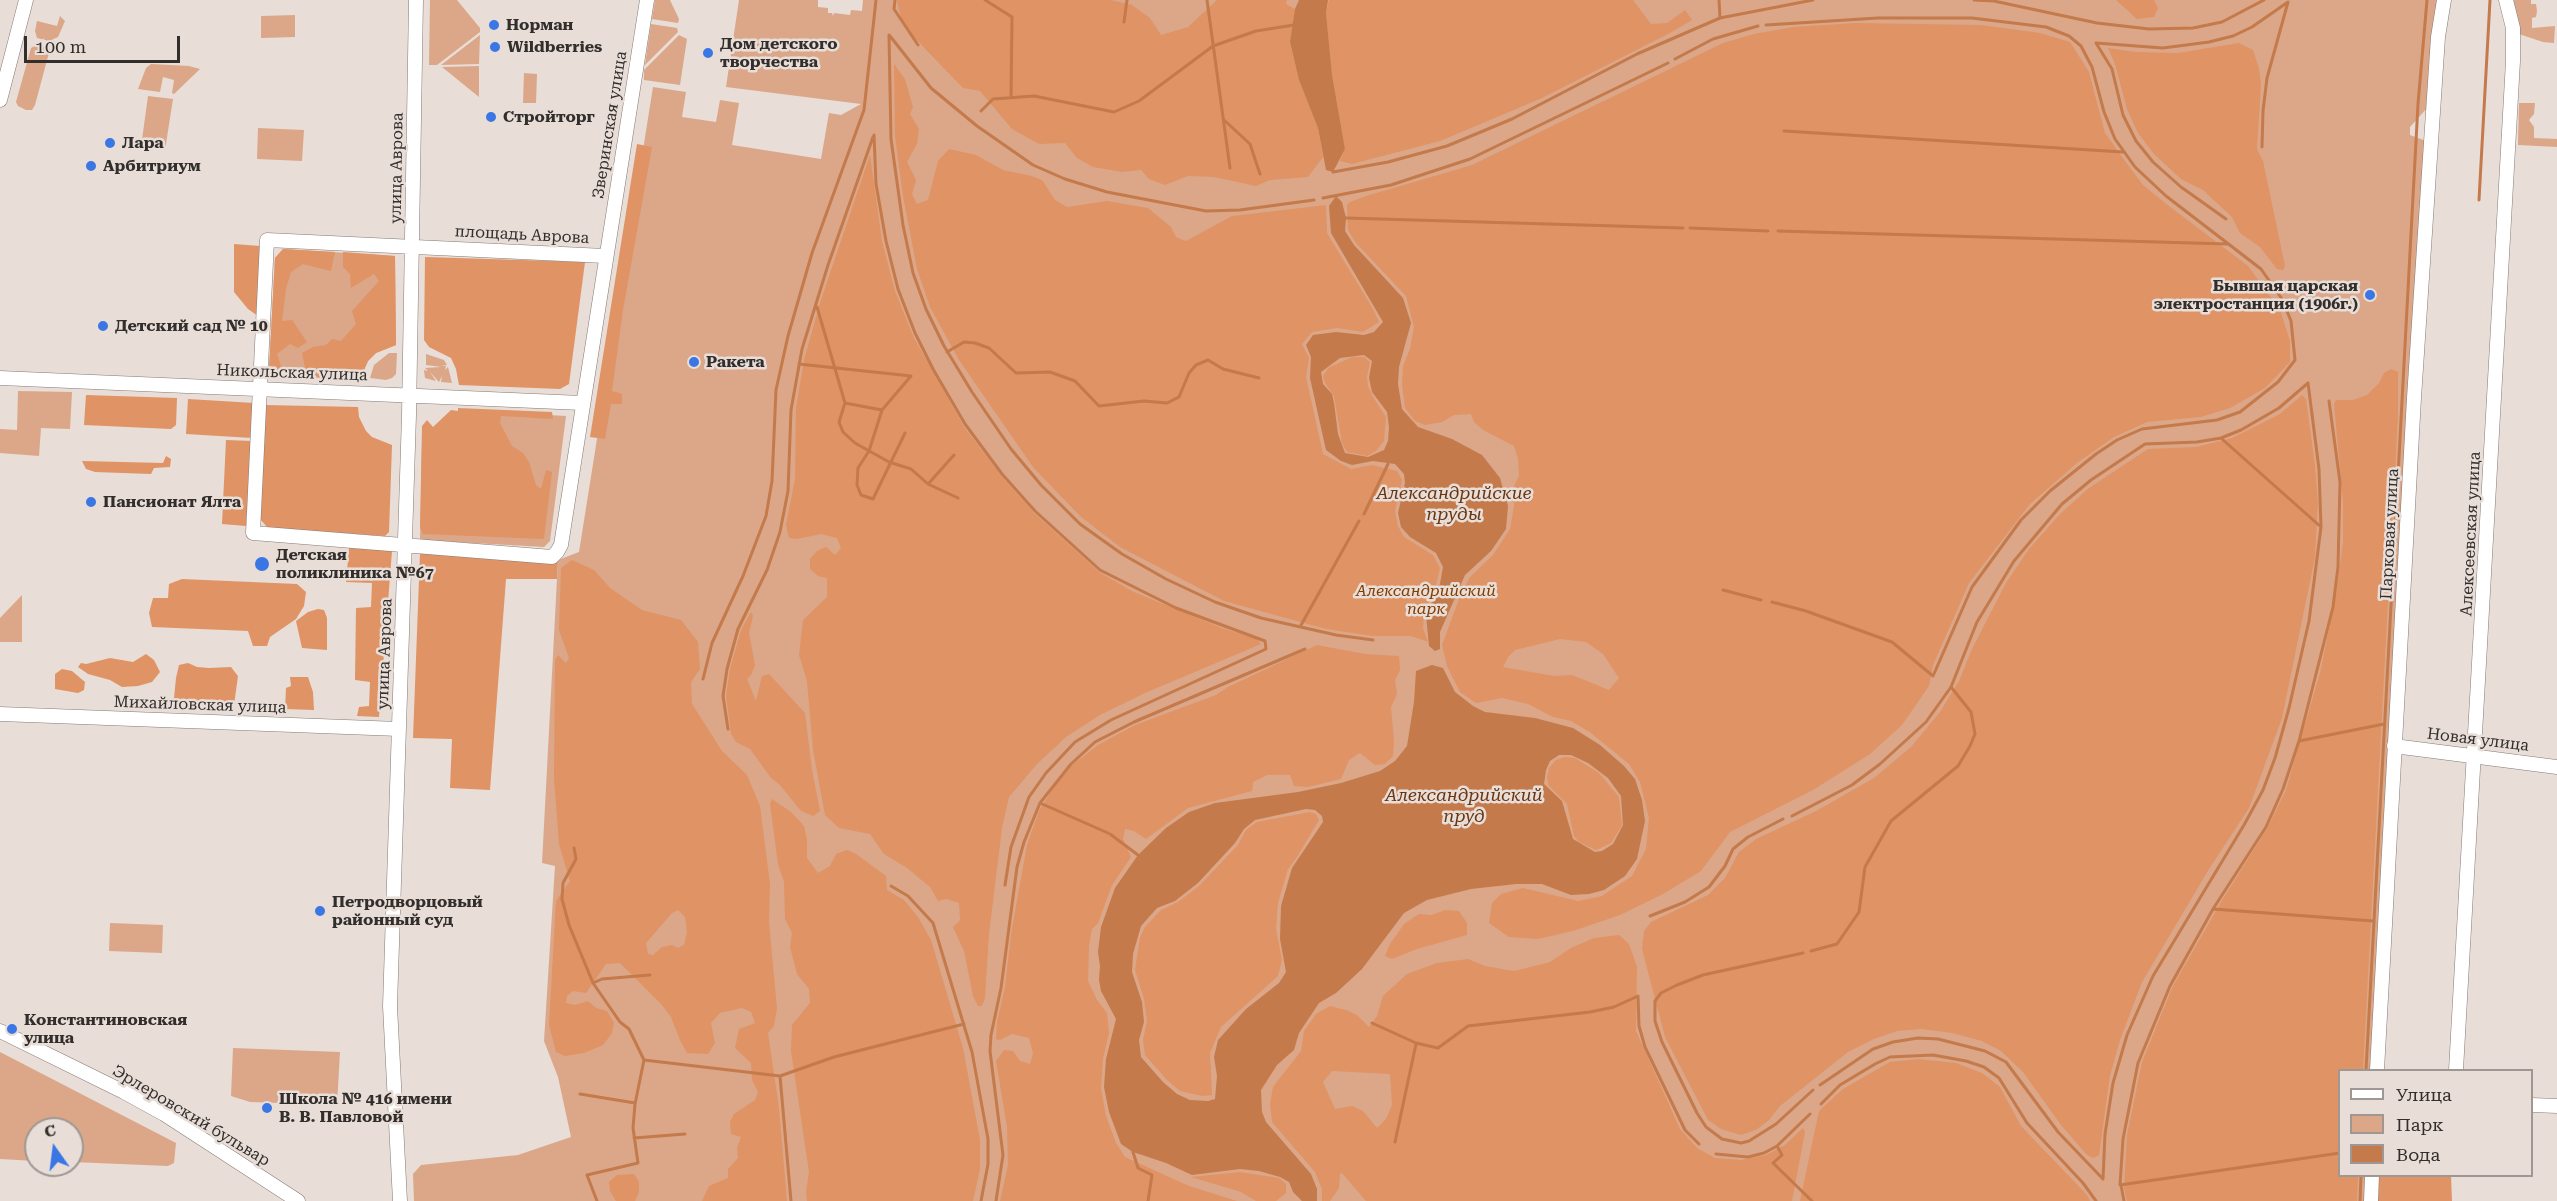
<!DOCTYPE html>
<html>
<head>
<meta charset="utf-8">
<style>
  body { margin:0 }
  #map { position:relative; width:2557px; height:1201px; overflow:hidden; background:#e8ddd7; font-family:"Roboto Serif",serif }
  canvas { display:block }
  .legend { position:absolute; left:2338px; top:1069px; width:195px; height:108px; box-sizing:border-box; background:#e8ddd7; border:2px solid #9f9793; margin:0; padding:8px 10px; list-style:none; font-size:18px; color:#322e2c }
  .legend li { display:flex; align-items:center; gap:12px; height:30px }
  .legend b { width:30px; border:2px solid #9f9793 }
  .north { position:absolute; left:24px; top:1117px; width:60px; height:60px; box-sizing:border-box; background:#e8ddd7; border:2px solid #9f9793; border-radius:50%; rotate:346deg; font-size:16px; font-weight:700; line-height:24px; text-align:center; color:#322e2c }
  .north::after { content:''; display:block; margin:auto; width:21px; height:27px; background:#3b76e5; clip-path:polygon(50% 0,100% 100%,50% 72%,0 100%) }
  .scale { position:absolute; left:24px; top:36px; width:156px; height:27px; box-sizing:border-box; border:3px solid #322e2c; border-top:0; padding-left:8px; font-size:18px; line-height:21px; white-space:nowrap; color:#322e2c; -webkit-text-stroke:4px #e8ddd7; paint-order:stroke }
</style>
</head>
<body>
<div id="map">
<canvas width="2557" height="1201"></canvas>
<ul class="legend">
<li><b style="height:8px;background:#fff"></b>Улица</li>
<li><b style="height:16px;background:#dba788"></b>Парк</li>
<li><b style="height:16px;background:#c47a4b"></b>Вода</li>
</ul>
<div class="north">С</div>
<div class="scale">100 m</div>
</div>
<script>
const context = document.querySelector('canvas').getContext('2d');
context.lineJoin = 'round';
function fillPath(path, color) {
  context.fillStyle = color;
  context.fill(path, 'evenodd');
}
function toPath(rows) {
  const path = new Path2D();
  for (const r of rows) {
    path.moveTo(r[0], r[1]);
    for (let i = 2; i < r.length; i += 2) path.lineTo(r[i], r[i + 1]);
  }
  return path;
}
function trace(path, color, width, dash) {
  context.strokeStyle = color;
  context.lineWidth = width;
  context.lineCap = dash ? 'butt' : 'round';
  context.setLineDash(dash || []);
  context.stroke(path);
}
function label(font, color, halo, rows, align = 'center') {
  context.font = font + ' "Roboto Serif",serif';
  context.lineWidth = 5;
  context.setLineDash([]);
  context.textBaseline = 'middle';
  context.strokeStyle = halo;
  context.fillStyle = color;
  for (const [text, x, y, turn = 0] of rows) {
    context.save();
    context.translate(x, y);
    context.rotate((+turn || 0) * Math.PI / 180);
    context.textAlign = isNaN(turn) ? turn : align;
    if (halo) context.strokeText(text, 0, 0);
    context.fillText(text, 0, 0);
    context.restore();
  }
}
fillPath(toPath([
  [430,0,457,0,480,28,480,32,437,65,429,65],
  [655,0,670,0,679,19,678,23,652,19],
  [739,0,818,0,818,7,828,8,828,13,832,13,833,16,834,13,850,15,851,10,862,11,863,0,2439,0,2428,107,2410,127,2410,135,2426,141,2404,462,2370,1070,2340,1070,2340,1176,2366,1176,2365,1201,414,1201,413,1174,421,1165,518,1155,571,1137,558,1077,544,1041,555,866,542,863,558,560,579,552,653,87,686,92,682,117,716,122,720,100,739,103,732,145,821,159,829,113,841,115,861,104,726,87],
  [2510,0,2531,0,2531,4,2536,4,2537,11,2536,17,2532,18,2532,28,2555,26,2554,43,2543,42,2516,33],
  [295,15,295,37,261,38,261,16],
  [60,16,65,21,58,37,49,41,37,38,35,31,37,21,57,26],
  [651,24,677,28,678,32,645,65],
  [480,35,479,64,441,65],
  [679,35,687,39,680,85,644,80,644,70],
  [36,45,50,49,35,105,32,110,26,110,18,106,16,102,31,48],
  [151,64,189,66,200,69,174,94,172,93,174,80,163,77,160,92,138,89,146,68],
  [479,66,479,97,442,67],
  [524,73,537,74,536,103,523,103],
  [148,96,173,99,165,150,141,147],
  [2519,103,2535,103,2534,114,2529,120,2534,127,2534,138,2557,139,2557,135,2557,147,2518,145],
  [258,128,304,130,302,161,257,159],
  [283,249,395,256,396,345,376,353,368,361,360,379,277,376,269,370,275,258],
  [389,353,397,353,396,374,392,378,386,380,370,378,374,365],
  [426,354,444,360,447,365,441,366,446,366,445,370,448,367,452,383,441,382,442,376,439,382,430,372,436,381,425,378,424,370,428,371,425,368,441,367,426,365],
  [18,391,72,392,70,429,41,428,39,456,0,453,0,429,17,430],
  [458,410,566,416,550,541,544,547,420,540,422,443,455,424],
  [22,595,22,642,0,642,0,618],
  [110,923,163,925,162,953,109,951],
  [233,1048,340,1052,337,1105,250,1102,231,1096],
  [0,1052,176,1143,174,1163,168,1166,72,1162,72,1129,36,1129,36,1161,0,1159]
]), '#dba788');
fillPath(toPath([
  [897,0,1111,0,1132,5,1150,18,1161,35,1188,27,1217,0,1287,0,1286,4,1295,9,1290,43,1299,80,1318,128,1323,157,1308,177,1270,180,1256,186,1214,177,1188,176,1165,185,1149,179,1141,170,1122,172,1093,167,1077,158,1065,143,1039,144,1012,129,980,91,963,88,909,32,901,19],
  [1329,0,1633,0,1651,24,1667,23,1685,10,1692,20,1670,33,1542,98,1490,120,1440,141,1352,164,1340,161,1345,149,1332,75,1326,13],
  [2116,0,2154,0,2158,8,2154,17,2137,19],
  [1856,23,1981,25,2040,33,2070,42,2089,72,2105,133,2125,161,2143,185,2165,203,2248,266,2280,310,2290,341,2290,362,2265,388,2230,408,2201,417,2147,422,2114,437,2077,463,2030,504,1969,583,1933,665,1929,686,1902,725,1870,754,1813,790,1730,832,1701,871,1663,894,1620,915,1573,931,1538,939,1509,937,1489,923,1492,903,1501,894,1523,888,1578,901,1602,896,1632,876,1646,849,1649,818,1640,782,1629,764,1591,733,1571,721,1553,717,1528,704,1502,698,1476,703,1460,692,1447,666,1442,645,1461,594,1470,577,1493,555,1510,529,1514,506,1514,486,1519,476,1518,459,1514,446,1483,430,1474,422,1471,414,1454,415,1442,422,1425,425,1415,421,1405,408,1402,385,1403,366,1410,349,1414,327,1406,296,1356,243,1348,230,1347,205,1350,202,1366,196,1472,165,1723,43,1754,34,1793,27],
  [1560,639,1586,642,1603,654,1619,678,1609,690,1572,675,1554,676,1503,667,1508,657,1515,650],
  [2239,43,2253,50,2259,68,2261,84,2257,149,2263,161,2285,266,2283,270,2277,269,2260,247,2240,233,2232,217,2203,190,2181,179,2154,154,2138,133,2127,109,2115,64,2108,48,2136,52,2178,53],
  [894,64,905,79,913,107,910,114,919,129,917,144,907,162,916,180,912,194,917,204,928,200,938,161,949,149,976,155,1003,170,1032,176,1042,180,1055,200,1067,207,1107,201,1148,208,1171,227,1176,237,1186,241,1232,216,1326,205,1327,233,1373,309,1379,322,1363,332,1337,328,1312,332,1302,344,1309,358,1306,377,1323,454,1351,469,1372,465,1397,471,1402,480,1395,511,1398,526,1404,537,1433,555,1440,568,1436,585,1424,614,1423,628,1428,642,1411,636,1373,636,1326,629,1224,601,1120,547,1080,516,1033,467,959,360,930,307,917,269,903,196,895,136],
  [637,144,652,147,623,310,612,391,622,394,622,404,611,404,605,439,590,437],
  [870,155,882,241,895,291,914,338,964,427,1002,477,1034,513,1099,572,1134,592,1222,628,1257,639,1261,644,1145,693,1100,715,1066,737,1037,764,1009,797,1002,828,989,934,985,998,982,1006,978,1006,973,996,964,951,953,927,960,920,959,903,946,899,938,901,930,887,907,868,884,854,870,834,839,828,825,815,813,750,807,681,799,655,803,620,827,597,827,578,818,576,810,569,810,559,817,551,826,547,835,555,841,548,837,538,821,534,797,539,789,538,786,525,795,479,796,408,804,360,820,303],
  [234,244,260,246,258,316,248,309,234,292],
  [283,249,335,252,331,271,303,264,291,272,286,289,282,321,292,320,307,342,298,348,290,344,277,354,281,366,273,373,269,370,275,258],
  [343,252,395,256,396,345,376,353,368,361,360,379,307,377,302,353,313,347,326,345,332,339,341,341,356,324,352,311,379,281,374,274,351,288,350,274,343,267],
  [425,257,585,262,569,384,560,389,459,385,456,369,451,358,429,347,424,340],
  [1352,357,1364,357,1370,362,1367,377,1368,386,1373,397,1386,417,1384,441,1376,451,1367,456,1347,452,1342,443,1334,396,1325,383,1323,376,1328,368],
  [2391,369,2398,372,2398,415,2363,1070,2340,1070,2340,1176,2358,1176,2357,1201,2127,1201,2124,1188,2127,1135,2142,1062,2173,986,2221,902,2267,829,2286,790,2320,673,2337,590,2343,542,2343,501,2334,404,2336,400,2353,400,2367,395,2379,383,2384,373],
  [86,395,177,398,176,425,171,429,84,425],
  [2302,395,2306,399,2315,465,2318,503,2315,557,2282,718,2249,808,2209,869,2142,982,2120,1040,2110,1076,2099,1155,2093,1158,2087,1155,2061,1125,2023,1072,2001,1051,1982,1041,1952,1033,1921,1029,1897,1031,1874,1039,1848,1052,1780,1106,1769,1120,1756,1130,1741,1135,1721,1129,1708,1120,1665,1037,1642,949,1644,931,1651,922,1708,895,1725,878,1739,852,1756,839,1816,811,1874,778,1911,747,1940,712,1959,681,1972,649,2006,583,2029,549,2060,514,2089,488,2148,449,2196,447,2232,438,2280,414],
  [188,399,254,403,252,438,186,434],
  [265,405,358,407,359,417,366,431,372,437,392,445,389,532,385,536,268,528,260,519],
  [458,408,552,412,553,419,501,416,500,423,512,446,523,453,529,462,536,485,541,489,546,470,552,472,544,539,423,534,420,528,422,426,427,420,433,427,451,410,458,411],
  [226,440,252,441,246,526,222,524],
  [166,456,171,459,170,467,154,468,151,474,95,472,86,469,82,461,163,463],
  [349,548,392,551,379,717,357,716,359,707,369,706,370,682,355,680,356,608,371,607,372,583,346,582],
  [420,553,558,560,557,579,506,579,490,790,450,788,452,739,413,738],
  [572,560,594,570,610,588,642,610,681,620,698,642,700,669,691,682,692,704,722,751,747,775,760,806,770,884,769,922,777,1008,774,1026,768,1033,779,1108,787,1201,702,1201,709,1186,728,1178,728,1169,738,1158,737,1148,741,1137,731,1134,730,1122,734,1114,755,1100,758,1092,752,1080,751,1063,735,1048,739,1029,755,1023,751,1012,742,1008,720,1013,711,1023,715,1043,708,1054,687,1053,680,1040,671,1017,662,1005,620,963,606,964,586,993,573,991,567,996,566,1003,575,1005,588,1001,596,1008,607,1011,614,1023,612,1033,603,1045,584,1053,565,1056,556,1052,549,1025,556,901,570,881,559,844,554,778,555,660,558,655,566,663,569,658,559,630,561,568],
  [678,910,685,917,687,932,684,945,678,948,672,945,662,947,653,955,648,954,646,943,672,913],
  [182,579,297,584,306,592,304,606,296,619,270,637,267,646,253,646,248,631,152,627,149,613,153,598,168,598,169,584],
  [318,609,324,610,327,618,327,650,302,648,296,621,308,612],
  [751,612,753,616,749,633,755,665,751,675,747,679,756,701,762,676,769,674,805,713,812,770,820,811,813,816,801,811,780,785,771,778,750,749,736,742,731,734,726,696,730,669,741,630],
  [1317,645,1365,654,1399,656,1400,670,1395,680,1397,694,1391,707,1394,741,1393,756,1385,764,1375,765,1360,753,1349,760,1341,779,1308,787,1294,786,1290,775,1267,775,1253,782,1252,791,1188,808,1146,839,1134,831,1125,829,1123,839,1131,857,1112,885,1098,923,1092,929,1089,946,1088,981,1097,1000,1107,1013,1109,1033,1103,1059,1101,1088,1106,1116,1116,1143,1125,1157,1189,1186,1237,1201,1000,1201,1008,1165,1007,1127,996,1061,1004,1050,1013,1051,1020,1061,1030,1064,1033,1053,1029,1038,1012,1034,1000,1040,996,1039,997,1022,1005,987,1011,934,1027,845,1039,811,1054,787,1072,765,1098,745,1135,725,1216,695,1228,687],
  [146,654,154,660,160,672,152,682,138,686,122,687,110,680,88,674,78,667,81,663,86,664,110,658,133,662],
  [188,663,197,667,209,668,231,667,238,676,234,705,176,702,174,698,176,678,179,665],
  [62,669,72,671,85,682,84,690,78,693,55,689,55,674],
  [290,677,308,677,313,692,314,710,285,709,286,688,291,686],
  [1565,757,1575,758,1599,773,1619,797,1622,825,1611,843,1596,850,1579,842,1574,836,1567,804,1549,786,1547,778,1549,768,1556,760],
  [772,799,791,812,804,826,807,840,807,858,818,873,830,866,836,854,847,850,856,854,886,876,887,890,904,900,918,917,931,940,963,1048,980,1140,980,1169,973,1201,807,1201,806,1192,809,1172,791,1051,792,1025,810,1003,809,989,797,974,790,947,792,933,785,919,784,882,778,864,770,804],
  [1310,812,1316,814,1319,820,1297,857,1288,869,1278,903,1276,929,1282,960,1278,976,1221,1027,1210,1053,1212,1095,1202,1096,1180,1091,1167,1080,1145,1055,1143,1040,1147,1021,1144,999,1135,970,1140,938,1145,927,1161,910,1178,902,1199,886,1238,845,1246,830,1257,822],
  [1445,910,1459,911,1467,923,1467,935,1417,949,1392,959,1385,956,1390,944,1404,924,1419,914,1432,915],
  [1619,935,1629,944,1637,967,1636,1031,1680,1129,1697,1148,1715,1158,1741,1160,1766,1155,1785,1145,1803,1128,1805,1132,1792,1201,1366,1201,1342,1173,1340,1174,1339,1188,1330,1201,1322,1201,1322,1189,1315,1172,1272,1122,1270,1104,1273,1087,1301,1051,1304,1031,1316,1014,1330,1006,1346,1010,1357,1015,1369,1027,1377,1016,1383,996,1407,974,1437,963,1468,959,1485,966,1514,971,1550,962,1571,948,1594,938],
  [1332,1071,1390,1074,1392,1105,1386,1119,1377,1128,1363,1111,1352,1106,1335,1109,1323,1082],
  [1918,1059,1956,1063,1982,1073,2000,1087,2021,1126,2087,1195,2090,1201,1800,1201,1819,1111,1843,1089,1890,1062],
  [1240,1172,1279,1178,1286,1184,1286,1193,1276,1201,1256,1201,1241,1192,1191,1177],
  [634,1174,639,1182,639,1192,635,1201,616,1201,610,1191,609,1182,617,1175],
  [2379,1176,2451,1176,2452,1201,2378,1201]
]), '#e09364');
fillPath(toPath([
  [1299,0,1328,0,1326,13,1332,75,1345,149,1333,172,1326,170,1318,128,1299,80,1290,42,1295,9],
  [1336,196,1342,202,1346,218,1345,231,1354,245,1403,298,1411,323,1399,367,1398,384,1402,409,1418,427,1452,439,1482,455,1500,478,1508,506,1506,529,1491,551,1465,575,1440,632,1440,649,1435,651,1429,646,1426,615,1439,589,1443,567,1436,553,1410,537,1401,527,1398,513,1405,483,1404,474,1395,464,1373,461,1352,465,1341,461,1326,450,1310,378,1311,357,1306,345,1313,335,1336,332,1364,335,1374,332,1383,322,1331,233,1329,206],
  [1364,355,1372,361,1369,378,1372,392,1387,412,1389,427,1388,441,1384,450,1368,457,1345,453,1338,434,1334,403,1332,394,1323,384,1321,372,1340,358],
  [1432,665,1443,668,1455,692,1473,706,1485,712,1535,718,1573,728,1600,745,1624,766,1635,779,1642,800,1645,821,1637,859,1625,876,1604,890,1589,894,1571,895,1542,884,1516,884,1471,889,1427,900,1404,913,1362,969,1336,993,1319,1003,1299,1033,1294,1050,1277,1065,1261,1090,1262,1112,1266,1122,1311,1174,1317,1189,1317,1201,1302,1201,1293,1192,1289,1182,1280,1177,1259,1171,1240,1169,1192,1175,1166,1163,1133,1152,1121,1144,1109,1112,1104,1087,1106,1059,1116,1019,1101,991,1099,980,1100,966,1098,952,1101,927,1115,888,1138,855,1166,828,1189,812,1215,803,1298,792,1341,783,1380,771,1395,761,1407,746,1414,702,1416,671],
  [1559,755,1571,755,1588,763,1608,778,1621,796,1623,825,1613,844,1602,851,1595,852,1573,839,1562,801,1544,784,1546,770,1550,761],
  [1306,809,1315,810,1322,816,1323,822,1292,868,1281,906,1280,939,1286,972,1279,983,1246,1009,1218,1040,1214,1057,1217,1076,1215,1099,1208,1101,1190,1100,1177,1094,1163,1082,1141,1057,1139,1040,1144,1022,1142,1002,1132,972,1133,954,1141,926,1157,908,1175,901,1198,883,1235,843,1244,829,1255,820]
]), '#c47a4b');
trace(toPath([
  [895,0,894,9,918,45],
  [985,0,1012,17,1011,98],
  [1207,0,1230,168],
  [1719,0,1720,18],
  [1974,0,1994,1,2097,23,2149,29,2193,28,2222,22,2264,0],
  [1124,22,1127,0],
  [1766,25,1878,18,1972,18,2046,27,2069,36,2081,46,2092,67,2104,112,2115,139,2135,167,2166,196,2261,269,2282,299,2291,321,2295,360,2278,382,2240,412,2217,420,2142,429,2117,440,2096,454,2050,491,2021,520,1972,587,1933,676,1892,642,1806,611,1772,602],
  [889,35,891,139,903,225,913,273,926,309,944,346,972,392,1011,449,1041,485,1080,524,1122,554,1166,579,1215,602,1261,618,1336,635,1373,640],
  [890,36,931,88,977,126,1033,165,1065,179,1107,192,1206,211,1240,210,1314,200],
  [1675,59,1713,39,1758,26],
  [981,111,993,99,1034,96,1114,112,1139,101,1213,46,1256,31,1294,25],
  [1224,120,1250,144,1260,174],
  [1784,131,2123,152],
  [874,135,876,184,886,241,898,289,915,333,933,369,965,424,1002,474,1035,511,1100,570,1176,608,1265,641,1266,649,1111,720,1075,742,1046,773,1029,797,1011,847,1005,885],
  [1333,172,1388,162,1447,146,1512,119,1637,54,1720,18,1813,0],
  [1323,198,1391,185,1470,159,1668,63],
  [2479,200,2490,0],
  [1346,218,1683,228],
  [2226,219,2181,187,2153,162,2136,141,2123,115,2112,69,2096,43,2163,48,2209,42,2233,36,2252,27,2288,2,2267,78,2263,111,2262,147],
  [1690,228,1768,231],
  [1778,231,2227,244],
  [817,307,845,403,839,422,843,432,855,443,889,462,911,469,928,484,958,498],
  [947,352,964,342,975,343,989,348,1016,373,1050,372,1075,381,1099,406,1144,401,1167,403,1179,397,1189,373,1196,365,1208,360,1223,369,1259,378],
  [799,364,911,376,882,410,869,451,858,468,857,485,861,495,873,499,905,433],
  [2329,401,2340,482,2338,567,2333,607,2299,741,2384,724],
  [845,403,882,410],
  [2222,439,2321,527,2319,469,2308,383],
  [929,483,954,455],
  [1364,514,1388,464],
  [1723,590,1761,600],
  [1300,627,1359,521],
  [703,679,712,643,743,576,766,516,772,481,776,390,788,336,812,253,864,110,876,0],
  [728,729,723,696,727,669,738,629,767,570,780,532,788,491,791,410,802,349,828,265,873,137],
  [2299,741,2283,789,2266,827,2213,909,2373,921],
  [1792,816,1852,785,1880,764,1926,722,1951,687,1977,622,2014,561,2062,504,2091,480,2145,444,2197,442,2221,438,2241,430,2279,408,2308,383],
  [1108,833,1040,803,1071,764,1095,742,1134,722,1305,649],
  [1110,834,1138,855],
  [574,848,576,859,563,883,562,899,569,925,593,983],
  [891,886,908,896,933,923,972,1052,988,1139,988,1164,981,1201],
  [2213,909,2170,986,2138,1063,2123,1139,2120,1185,2340,1153],
  [1650,916,1685,902,1709,887,1725,866,1733,849,1748,837,1783,819],
  [1811,951,1837,944,1859,912,1865,867,1891,821,1958,766,1970,746,1975,734,1971,712,1951,687],
  [1803,953,1703,975,1677,985,1661,993,1655,1001,1655,1021,1662,1042,1697,1113,1706,1127,1722,1139,1741,1143,1749,1141,1776,1124,1813,1090],
  [1372,1023,1416,1043,1438,1048,1468,1026,1590,1012,1614,1007,1638,996,1639,1026,1645,1047,1685,1130,1699,1144],
  [644,1060,780,1076,834,1057,964,1024],
  [2366,1070,2418,104,2427,0],
  [780,1076,791,1201],
  [1820,1085,1873,1049,1893,1042,1918,1038,1938,1039,1985,1051,2006,1062,2058,1132,2103,1179,2105,1134,2113,1083,2127,1035,2153,976,2244,825,2263,790,2275,758,2289,708,2309,621,2321,527],
  [580,1094,635,1103],
  [1821,1104,1840,1085,1875,1064,1890,1057,1933,1055,1966,1061,1984,1067,1999,1078,2027,1123,2083,1183,2096,1201],
  [1810,1114,1777,1146,1782,1155,1773,1163,1812,1201],
  [634,1138,685,1134],
  [1395,1142,1416,1044],
  [1133,1152,1138,1168,1152,1175,1148,1201],
  [1716,1154,1748,1157,1764,1153,1777,1146],
  [2121,1185,2124,1201],
  [597,1201,587,1175,638,1163,633,1128,635,1104,644,1060,629,1029,620,1022,593,983,602,979,650,975],
  [996,1201,1003,1155,990,1051,991,1035,1001,988,1017,867,1024,842,1040,803],
  [2360,1201,2361,1176]
]), '#c47a4b', 3);
const minor = toPath([
  [0,100,26,0],
  [605,256,267,240,253,533,552,557,557,552,561,545,647,0],
  [0,378,582,403],
  [0,714,399,729],
  [2394,746,2557,767],
  [0,1031,124,1092,164,1114,298,1201],
  [2377,1070,2414,398,2438,37,2444,0],
  [2456,1070,2513,61,2513,28,2506,0],
  [2532,1105,2557,1106],
  [400,1201,390,1006,409,415,416,0],
  [2371,1201,2372,1176]
]);
trace(minor, '#847a75', 15);
trace(minor, '#fff', 14);
for (const [x, y, r, color] of [
  [494,25,6,"#3b76e5"],
  [495,47,6,"#3b76e5"],
  [708,53,6,"#3b76e5"],
  [491,117,6,"#3b76e5"],
  [110,143,6,"#3b76e5"],
  [91,166,6,"#3b76e5"],
  [2370,295,6,"#3b76e5"],
  [103,326,6,"#3b76e5"],
  [694,362,6,"#3b76e5"],
  [91,502,6,"#3b76e5"],
  [262,564,8,"#3b76e5"],
  [320,911,6,"#3b76e5"],
  [12,1029,6,"#3b76e5"],
  [267,1108,6,"#3b76e5"]
]) {
  const dot = new Path2D();
  dot.arc(x, y, r, 0, 2 * Math.PI);
  context.fillStyle = color;
  context.fill(dot);
  trace(dot, '#e8ddd7', 2);
}
label('bold 16px', '#322e2c', '#e8ddd7', [
  ["Норман",506,25],
  ["Дом детского",720,44],
  ["творчества",720,62],
  ["Wildberries",507,47],
  ["Стройторг",503,117],
  ["Лара",122,143],
  ["Арбитриум",103,166],
  ["Бывшая царская",2358,286,"right"],
  ["электростанция (1906г.)",2358,304,"right"],
  ["Детский сад № 10",115,326],
  ["Ракета",706,362],
  ["Пансионат Ялта",103,502],
  ["Детская",276,555],
  ["поликлиника №67",276,573],
  ["Петродворцовый",332,902],
  ["районный суд",332,920],
  ["Константиновская",24,1020],
  ["улица",24,1038],
  ["Школа № 416 имени",279,1099],
  ["В. В. Павловой",279,1117]
], 'left');
label('16px', '#322e2c', '#e8ddd7', [
  ["Зверинская улица",610,125,-81],
  ["улица Аврова",397,168,-89],
  ["площадь Аврова",522,235,3],
  ["Никольская улица",292,373,2],
  ["Парковая улица",2390,534,-87],
  ["Алексеевская улица",2471,534,-87],
  ["улица Аврова",385,654,-88],
  ["Михайловская улица",200,705,2],
  ["Новая улица",2478,740,7],
  ["Эрлеровский бульвар",191,1116,31]
]);
label('italic 16px', '#823c00', '#e8ddd7', [
  ["Александрийский",1426,591],
  ["парк",1426,609]
]);
label('italic 18px', '#683613', '#e8ddd7', [
  ["Александрийские",1454,494],
  ["пруды",1454,515],
  ["Александрийский",1464,796],
  ["пруд",1464,817]
]);
</script>
</body>
</html>
